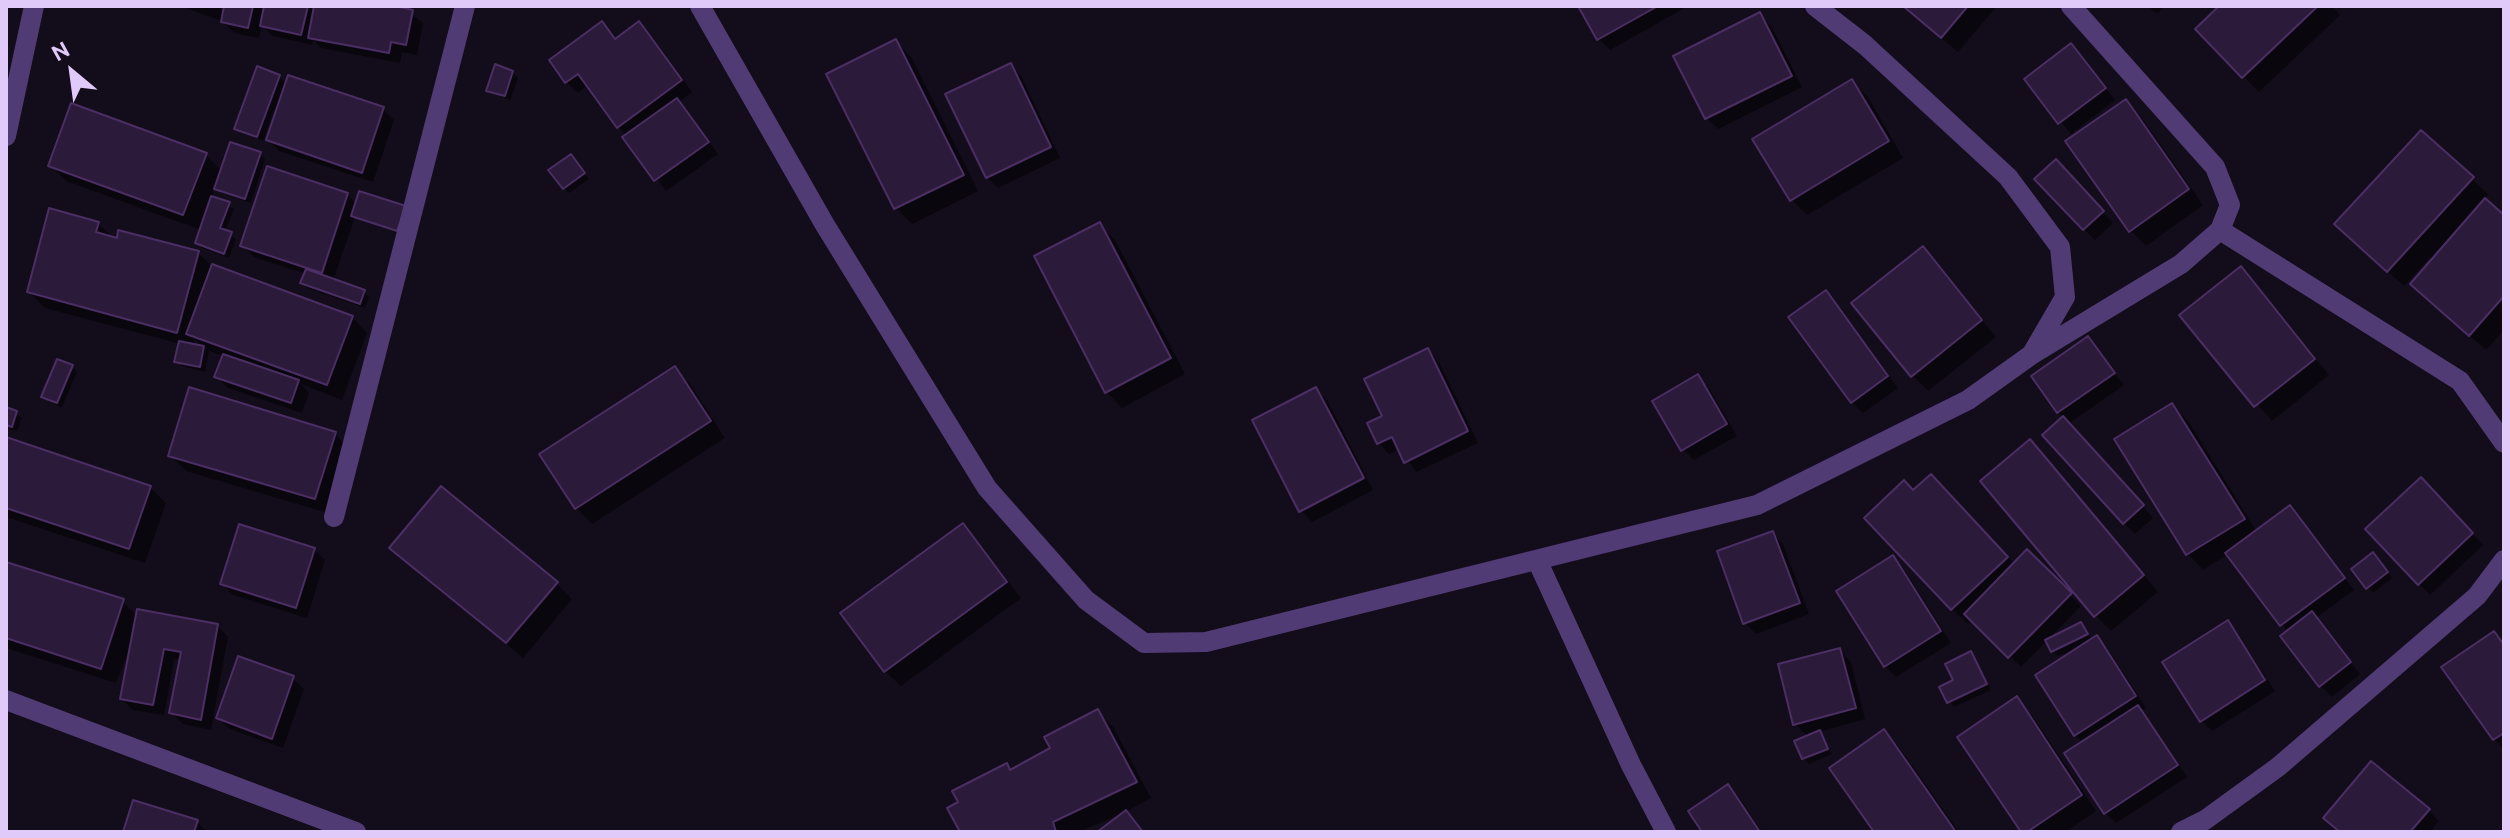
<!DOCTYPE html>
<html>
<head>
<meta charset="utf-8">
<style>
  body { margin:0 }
  #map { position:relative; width:2510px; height:838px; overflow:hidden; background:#130c1a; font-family:Ubuntu,sans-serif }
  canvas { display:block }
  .frame { position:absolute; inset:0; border:8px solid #e0cafa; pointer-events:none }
  .north { position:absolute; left:32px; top:32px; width:80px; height:80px; -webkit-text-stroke:6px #130c1a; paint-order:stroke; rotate:331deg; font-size:22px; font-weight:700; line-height:32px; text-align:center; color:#e0cafa }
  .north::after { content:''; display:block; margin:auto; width:28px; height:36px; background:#e0cafa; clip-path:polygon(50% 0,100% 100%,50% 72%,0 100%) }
</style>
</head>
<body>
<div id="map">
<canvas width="2510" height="838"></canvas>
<div class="frame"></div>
<div class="north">N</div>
</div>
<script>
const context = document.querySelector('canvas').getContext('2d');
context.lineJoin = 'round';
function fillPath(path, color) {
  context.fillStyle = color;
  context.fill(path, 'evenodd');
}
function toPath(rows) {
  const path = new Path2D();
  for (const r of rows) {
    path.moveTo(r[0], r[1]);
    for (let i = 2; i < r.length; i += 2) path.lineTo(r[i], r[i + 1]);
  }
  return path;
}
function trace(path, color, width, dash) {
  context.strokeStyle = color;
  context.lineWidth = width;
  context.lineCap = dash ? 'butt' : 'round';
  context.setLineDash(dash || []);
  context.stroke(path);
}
fillPath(toPath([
  [180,6,400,6,423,23,417,55,402,52,400,63,321,48,313,40,312,45,273,36,262,25,259,38,234,33,222,21],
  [1580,6,1688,6,1610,50,1599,39],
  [1903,6,1997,6,1958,52],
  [2148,6,2165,6,2157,14],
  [2222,6,2332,6,2340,15,2259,92,2198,29],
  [1760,15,1771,26,1802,87,1718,129,1707,118],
  [602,24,616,40,639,24,650,35,692,92,679,102,718,154,666,191,588,85,578,93,567,82],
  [895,41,911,57,978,191,912,224,896,208,829,75],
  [2071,46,2115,100,2071,134,2026,79],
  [1010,65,1021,76,1060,158,998,188,987,177],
  [512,72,518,78,510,100,488,90],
  [279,76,287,84,289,78,383,109,394,120,373,182,279,151,268,140,277,112,274,110,263,141,236,128],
  [1852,82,1868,97,1903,158,1807,215,1791,199],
  [2126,101,2141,117,2203,205,2146,246,2130,230],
  [2421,132,2488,194,2484,200,2504,218,2504,330,2486,350,2428,299,2434,259,2431,257,2404,286,2352,240],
  [260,154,265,159,251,203,221,193,215,187,211,198,234,209,225,232,236,239,229,258,202,248,197,243,201,230,66,181,50,165,206,155,222,171],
  [576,162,589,179,569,193,564,188],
  [2067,173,2113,223,2095,240,2084,229],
  [360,193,402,235,355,217,333,281,364,292,369,297,365,308,308,288,302,283,306,274,254,257,243,246,347,195,357,204],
  [98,223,114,239,198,253,212,266,352,317,367,333,342,400,301,384,309,393,302,413,228,388,217,377,224,356,209,351,205,372,182,366,177,361,181,344,45,308,29,292],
  [195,339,198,343,203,348,193,346],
  [1099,225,1115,240,1185,374,1122,408,1107,392,1036,257],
  [1923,249,1996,337,1928,391,1912,375],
  [2240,268,2329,375,2272,421,2182,315],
  [1826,293,1898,388,1863,413,1852,402],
  [2088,339,2124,385,2068,424,2153,518,2135,534,2124,523,2059,412],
  [1428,350,1439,362,1478,443,1416,472,1400,449,1389,454,1378,442,1385,417],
  [71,367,77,372,62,407,49,402,44,396],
  [674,368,690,384,725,438,592,524,576,508],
  [1698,377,1709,388,1737,436,1694,460,1683,449],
  [1316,389,1327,400,1373,490,1312,522,1301,510],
  [2172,405,2188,421,2257,532,2289,507,2354,590,2316,618,2360,674,2332,697,2321,686,2288,632,2228,554,2203,570,2188,554],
  [6,409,22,418,17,431,6,428],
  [335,434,351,450,331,514,186,471,170,455],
  [6,439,150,487,166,503,145,563,6,517],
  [2045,457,2158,592,2111,631,2095,615],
  [2432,491,2483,545,2430,595,2419,584],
  [1946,492,2015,565,2027,552,2081,606,2021,667,1972,620,1968,624,1952,609,1914,493],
  [963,526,1021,598,901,686,885,671],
  [1772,533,1783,544,1809,614,1756,634,1745,623],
  [392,547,556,583,572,599,523,658],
  [314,549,325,560,307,618,233,595,222,583],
  [1893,558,1904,569,1951,643,1896,677,1885,666],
  [2378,560,2392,578,2373,593,2354,570],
  [6,564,122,601,137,616,217,625,228,637,211,730,183,724,172,713,181,660,174,659,164,715,133,710,122,699,132,644,116,683,6,648],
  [2227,623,2266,677,2201,719],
  [2081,624,2092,641,2097,638,2108,649,2146,708,2141,711,2187,777,2116,823,2105,812,2083,743,2075,734,2081,648,2058,656,2053,651],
  [2494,634,2504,644,2504,749,2494,739],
  [1840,651,1851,662,1865,719,1819,732,1832,754,1809,764,1804,758,1808,737,1795,724],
  [1971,654,1991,690,1954,707,1941,688,1956,681],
  [240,659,293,678,304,689,283,748,230,729,218,718],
  [2268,680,2275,691,2212,731,2203,722],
  [2016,699,2032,715,2096,811,2066,832,2023,832],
  [1097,711,1113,727,1151,798,1125,812,1144,832,1100,832,1116,816,1078,832,962,832,1006,765,1012,771,1053,749],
  [1883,732,1899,747,1959,832,1877,832],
  [1728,786,1739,797,1762,832,1704,832],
  [2428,810,2439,821,2430,832,2341,832],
  [197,822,207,832,125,832]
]), '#0007');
const building = toPath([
  [224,6,253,6,248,28,221,22,224,6],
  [264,6,308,6,301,35,260,26,264,6],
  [314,6,395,6,413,10,406,45,391,42,389,53,308,38,314,6],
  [1578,6,1658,6,1597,40,1578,6],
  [1903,6,1968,6,1941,38,1903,6],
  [2219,6,2318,6,2242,78,2195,29,2219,6],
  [1760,12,1792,76,1705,119,1673,56,1760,12],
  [602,21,615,39,639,21,682,80,617,128,578,74,565,83,549,60,602,21],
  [896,39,964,175,894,209,826,74,896,39],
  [2071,43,2106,88,2058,124,2024,79,2071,43],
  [1011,63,1051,147,986,178,945,94,1011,63],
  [495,64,513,71,505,96,486,91,495,64],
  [257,66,280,75,257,137,234,129,257,66],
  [288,75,384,107,362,173,266,140,288,75],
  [1852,79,1889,141,1790,201,1752,139,1852,79],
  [677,98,709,142,654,181,622,137,677,98],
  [2126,99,2189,189,2129,232,2065,141,2126,99],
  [71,103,207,153,183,215,48,166,71,103],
  [2421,130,2474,177,2387,272,2334,224,2421,130],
  [230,142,261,152,245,199,214,189,230,142],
  [571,154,585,173,563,189,548,170,571,154],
  [2056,159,2104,211,2083,230,2034,179,2056,159],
  [267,166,348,193,322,273,240,246,267,166],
  [359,191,406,206,397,231,351,216,359,191],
  [211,196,230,202,220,228,232,232,224,254,195,243,211,196],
  [2485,198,2504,215,2504,296,2469,336,2410,284,2485,198],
  [49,208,99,222,96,232,117,238,118,230,199,251,177,333,27,292,49,208],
  [1100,222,1171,358,1105,393,1034,256,1100,222],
  [1923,246,1982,320,1911,377,1851,303,1923,246],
  [212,264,353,316,327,385,186,334,212,264],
  [2241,266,2315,359,2254,407,2179,315,2241,266],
  [306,269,365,290,360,304,300,283,306,269],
  [1826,290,1888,376,1851,403,1788,317,1826,290],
  [2088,336,2115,373,2057,413,2031,376,2088,336],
  [179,341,204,346,200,367,174,362,179,341],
  [1428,348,1468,431,1404,463,1392,437,1377,444,1367,423,1382,416,1364,379,1428,348],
  [223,354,299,380,291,403,214,377,223,354],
  [57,359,73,365,57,403,41,397,57,359],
  [675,366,711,421,575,509,539,454,675,366],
  [1698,374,1727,424,1681,451,1652,401,1698,374],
  [189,387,336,432,315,499,168,456,189,387],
  [1316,387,1364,478,1299,512,1252,420,1316,387],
  [2172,403,2245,519,2186,555,2114,439,2172,403],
  [6,407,17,411,12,427,6,425,6,407],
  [2063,416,2144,505,2123,524,2042,435,2063,416],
  [6,437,151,486,129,549,6,508,6,437],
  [2030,439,2144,575,2094,617,1980,481,2030,439],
  [1931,474,2008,557,1951,610,1864,518,1904,480,1913,490,1931,474],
  [2421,477,2473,533,2418,585,2365,529,2421,477],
  [441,486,558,582,506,643,389,548,441,486],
  [2290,505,2345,578,2280,626,2225,553,2290,505],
  [963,523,1007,582,884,672,840,613,963,523],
  [239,524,315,548,296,608,220,584,239,524],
  [1773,531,1800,603,1743,624,1717,551,1773,531],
  [2027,549,2072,593,2008,658,1964,614,2027,549],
  [2373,552,2388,572,2366,589,2351,569,2373,552],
  [1893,555,1941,631,1884,667,1836,591,1893,555],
  [6,562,124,599,101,669,6,638,6,562],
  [137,609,218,624,201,720,169,713,181,652,164,649,153,705,120,699,137,609],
  [2312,611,2351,662,2319,687,2280,636,2312,611],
  [2228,620,2265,680,2200,722,2162,662,2228,620],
  [2081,622,2088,634,2051,652,2045,640,2081,622],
  [2494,631,2504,645,2504,733,2493,740,2441,667,2494,631],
  [2097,635,2136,696,2074,736,2035,675,2097,635],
  [1840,648,1856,708,1793,725,1778,664,1840,648],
  [1971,651,1987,684,1947,703,1939,687,1953,680,1945,664,1971,651],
  [238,656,294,676,272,739,216,718,238,656],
  [2017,696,2082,795,2027,832,2021,832,1957,737,2017,696],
  [2138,705,2178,765,2104,814,2064,753,2138,705],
  [1098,709,1137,782,1053,822,1056,832,960,832,947,808,958,802,952,791,1007,763,1010,770,1050,748,1044,737,1098,709],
  [1884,729,1956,832,1874,832,1829,768,1884,729],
  [1820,730,1828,749,1802,759,1794,741,1820,730],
  [2371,761,2430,809,2410,832,2340,832,2323,818,2371,761],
  [1728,784,1760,832,1702,832,1688,811,1728,784],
  [133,800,198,820,194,832,123,832,133,800],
  [1126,810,1143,832,1097,832,1126,810]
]);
fillPath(building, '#2b1a39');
trace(building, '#4b2e63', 2);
trace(toPath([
  [700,6,825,225,987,488,1086,600,1144,643,1206,642,1757,505,1968,400,2031,355,2181,264,2220,230,2230,205,2215,167,2071,6],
  [1815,6,1865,45,2008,177,2060,247,2065,297,2033,352],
  [6,136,34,6],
  [2220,230,2460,381,2504,443],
  [334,517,465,6],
  [1537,560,1631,765,1666,832],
  [6,700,356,832],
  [2181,832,2205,820,2278,767,2477,596,2504,560]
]), '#513b75', 20);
</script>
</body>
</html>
